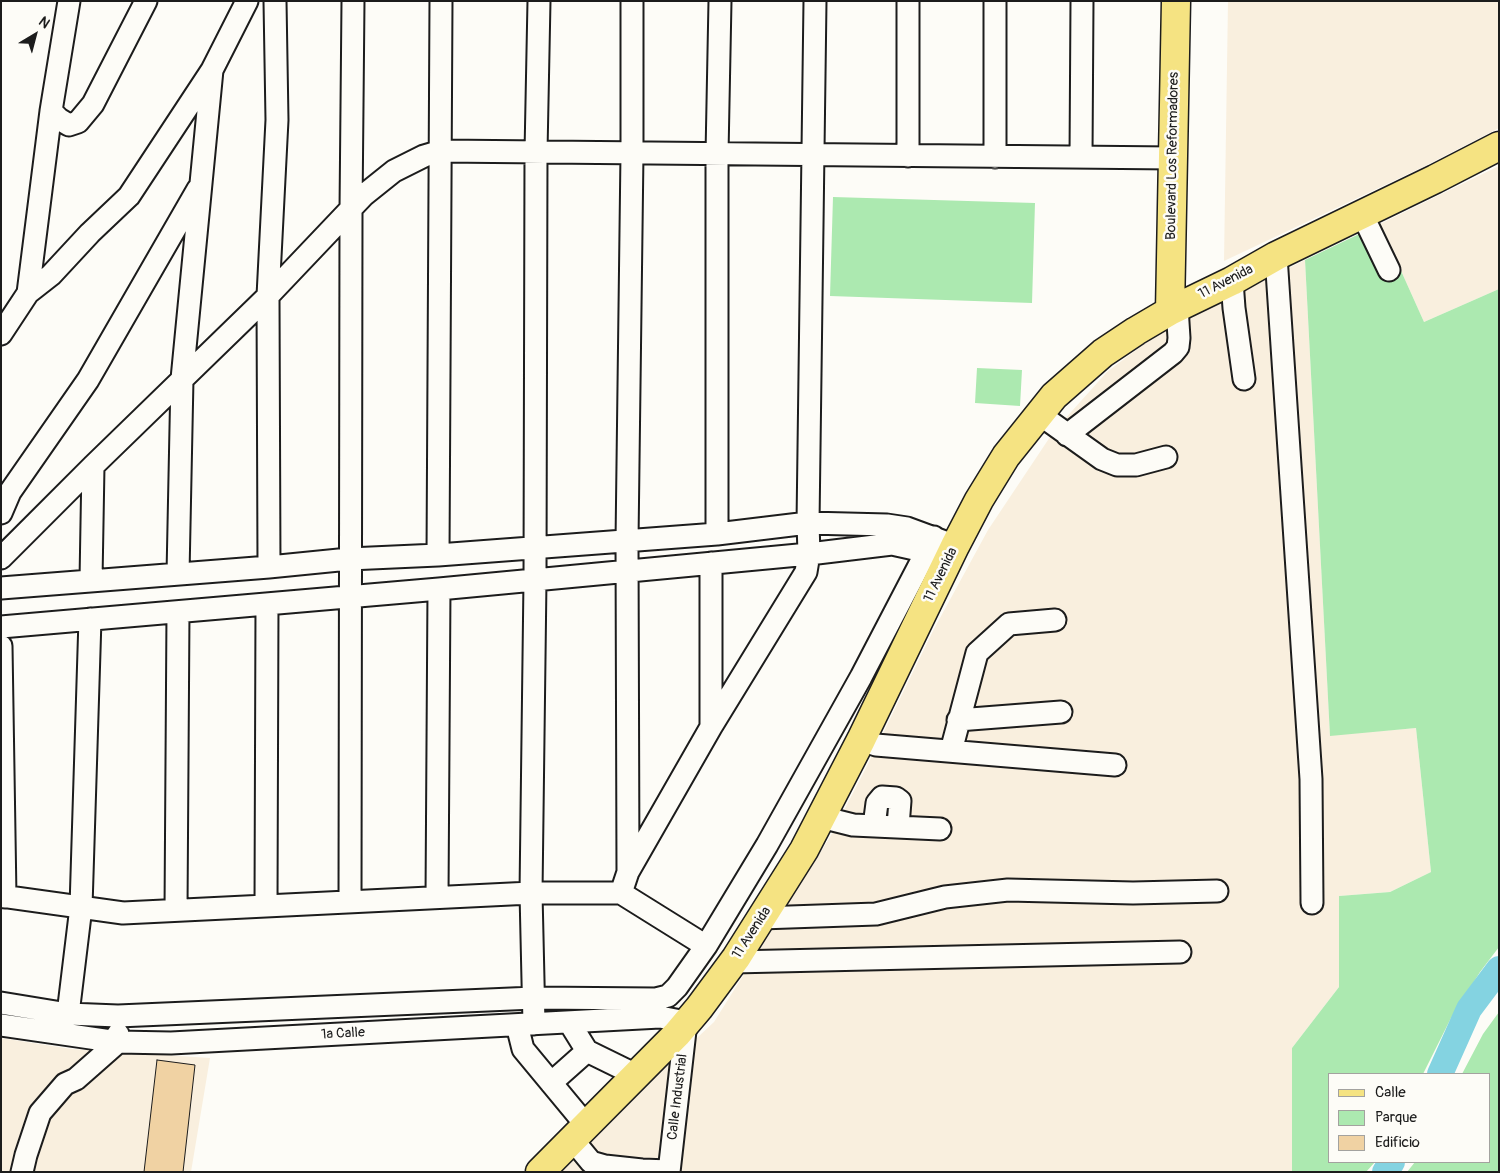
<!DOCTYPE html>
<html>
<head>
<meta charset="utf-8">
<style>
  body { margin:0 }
  #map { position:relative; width:1500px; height:1173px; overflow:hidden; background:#fdfcf7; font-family:Pangolin,sans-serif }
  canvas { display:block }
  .frame { position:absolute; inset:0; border:2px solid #1c1c1c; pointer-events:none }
  .legend { position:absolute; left:1328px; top:1073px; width:162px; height:90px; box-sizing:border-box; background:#fdfcf7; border:1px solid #a3a29f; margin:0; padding:6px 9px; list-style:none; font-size:15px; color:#1c1c1c }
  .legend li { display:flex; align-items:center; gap:10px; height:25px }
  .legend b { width:25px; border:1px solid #a3a29f }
  .north { position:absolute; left:10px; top:10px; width:50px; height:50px; -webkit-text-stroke:4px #fdfcf7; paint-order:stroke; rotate:37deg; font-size:14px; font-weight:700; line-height:20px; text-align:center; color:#1c1c1c }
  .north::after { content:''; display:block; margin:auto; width:18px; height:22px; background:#1c1c1c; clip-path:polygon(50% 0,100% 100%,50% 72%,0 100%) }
</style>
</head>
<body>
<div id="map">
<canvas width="1500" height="1173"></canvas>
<div class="frame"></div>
<ul class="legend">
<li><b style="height:6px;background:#f5e382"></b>Calle</li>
<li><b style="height:14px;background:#ace9b0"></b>Parque</li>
<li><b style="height:14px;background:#f0d2a3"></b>Edificio</li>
</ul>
<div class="north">N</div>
</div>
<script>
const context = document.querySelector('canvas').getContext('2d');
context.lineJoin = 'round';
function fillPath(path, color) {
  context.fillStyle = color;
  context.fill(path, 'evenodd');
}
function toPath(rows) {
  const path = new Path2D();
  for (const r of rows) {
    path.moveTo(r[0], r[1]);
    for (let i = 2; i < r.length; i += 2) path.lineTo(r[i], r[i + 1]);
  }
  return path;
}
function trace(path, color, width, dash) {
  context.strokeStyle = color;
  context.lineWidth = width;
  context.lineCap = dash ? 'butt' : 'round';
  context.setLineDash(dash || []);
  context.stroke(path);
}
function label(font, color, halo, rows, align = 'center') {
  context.font = font + ' Pangolin,sans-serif';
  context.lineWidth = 5;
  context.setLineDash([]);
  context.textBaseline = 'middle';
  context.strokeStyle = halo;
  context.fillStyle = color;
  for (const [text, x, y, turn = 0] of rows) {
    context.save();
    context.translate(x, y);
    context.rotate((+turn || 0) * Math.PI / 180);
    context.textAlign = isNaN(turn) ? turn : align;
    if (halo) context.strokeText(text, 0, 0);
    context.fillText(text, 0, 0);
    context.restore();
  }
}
fillPath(toPath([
  [1228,1,1499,1,1499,128,1423,167,1224,261],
  [1499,166,1499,289,1424,322,1380,224],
  [1305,260,1330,735,1416,728,1431,872,1390,892,1339,896,1339,987,1292,1048,1292,1172,561,1172,667,1066,714,1022,830,837,866,768,934,629,988,530,1054,431,1107,372,1152,338,1194,315],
  [1,1038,72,1049,210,1058,191,1172,1,1172]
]), '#f9efde');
fillPath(toPath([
  [833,197,1035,203,1032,303,830,296],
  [1380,224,1424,322,1499,289,1499,947,1480,972,1451,1018,1423,1074,1329,1074,1329,1162,1375,1162,1366,1172,1292,1172,1292,1048,1339,987,1339,896,1390,892,1431,872,1416,728,1330,736,1305,260],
  [977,368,1022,370,1020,406,975,403],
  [1499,1012,1499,1172,1407,1172,1415,1162,1489,1162,1489,1074,1462,1074,1483,1034]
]), '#ace9b0');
trace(toPath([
  [1440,1074,1469,1009,1499,969],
  [1385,1172,1392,1162]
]), '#84d3e1', 26);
const building = toPath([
  [157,1060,195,1065,183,1172,144,1172,157,1060]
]);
fillPath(building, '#f0d2a3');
trace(building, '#1c1c1c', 1);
const minor = toPath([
  [908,1,908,156],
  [51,111,59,119,69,125,78,122,93,104,146,1],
  [995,157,995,1],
  [1081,157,1082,1],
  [1362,214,1389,270],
  [1276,256,1311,779,1312,903],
  [1232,281,1234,308,1244,379],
  [28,293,51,275,90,233,129,196,212,70,247,1],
  [1,334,28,293,51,111,69,1],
  [1039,414,1102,459,1117,465,1136,465,1166,457],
  [1067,435,1173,353,1178,347,1179,338,1177,307],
  [1,513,10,492,88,380,198,189],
  [717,534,717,154,720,1],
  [438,555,441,1],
  [1,558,93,466,268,296,364,195,394,171,424,156,441,151,1174,158],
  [711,563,711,727],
  [269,567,268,296,277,120,275,1],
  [178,574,182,379,212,70],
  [91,580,93,466],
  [1,588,269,567,349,559,438,555,717,534,808,523,887,525,907,528,945,542],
  [1,627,439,589,809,554,892,544,919,550,937,558],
  [1,646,5,897],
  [958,720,1061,712],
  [861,740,876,745,1115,765],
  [951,751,977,653,1009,624,1055,620],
  [821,817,853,825,940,829],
  [874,826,877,803,882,797,896,798,900,801,898,826],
  [628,872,627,541,632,153,632,1],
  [621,893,628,872,711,727,806,572,809,554,808,523,815,1],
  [1,896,123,913,531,893,621,893,706,946],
  [437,897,439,589],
  [350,902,351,210,353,1],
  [266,906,267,604],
  [176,910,178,612],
  [761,918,876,914,945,897,1008,890,1133,893,1217,891],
  [733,962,1180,952],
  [1,1003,68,1014,118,1016,534,998,656,999,668,996,677,987,706,946,767,845,861,677,934,537],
  [68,1014,81,907,90,619],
  [569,1022,587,1051,636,1075],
  [534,1024,531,893,535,580,536,152,539,1],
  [1,1025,118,1042,171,1043,660,1017,686,1022,669,1172],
  [517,1025,523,1049,586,1125],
  [551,1083,587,1051],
  [572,1139,591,1162,605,1166,642,1170,669,1171],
  [22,1172,26,1155,40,1113,65,1084,76,1079,118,1042,118,1034]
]);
const major = toPath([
  [1170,311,1176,1],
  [540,1172,677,1034,699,1008,736,958,804,850,861,740,955,546,979,500,1006,456,1054,396,1103,353,1136,331,1170,311,1232,281,1276,256,1435,179,1499,146]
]);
trace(minor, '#1c1c1c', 25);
trace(major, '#1c1c1c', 31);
trace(minor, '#fdfcf7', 21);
trace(major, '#f5e382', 28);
label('14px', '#1c1c1c', '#fdfcf7', [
  ["Boulevard Los Reformadores",1173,156,-89],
  ["11 Avenida",1226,282,-27],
  ["11 Avenida",941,575,-64],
  ["11 Avenida",752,933,-57],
  ["1a Calle",343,1034,-3],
  ["Calle Industrial",678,1097,-83]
]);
</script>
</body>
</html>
